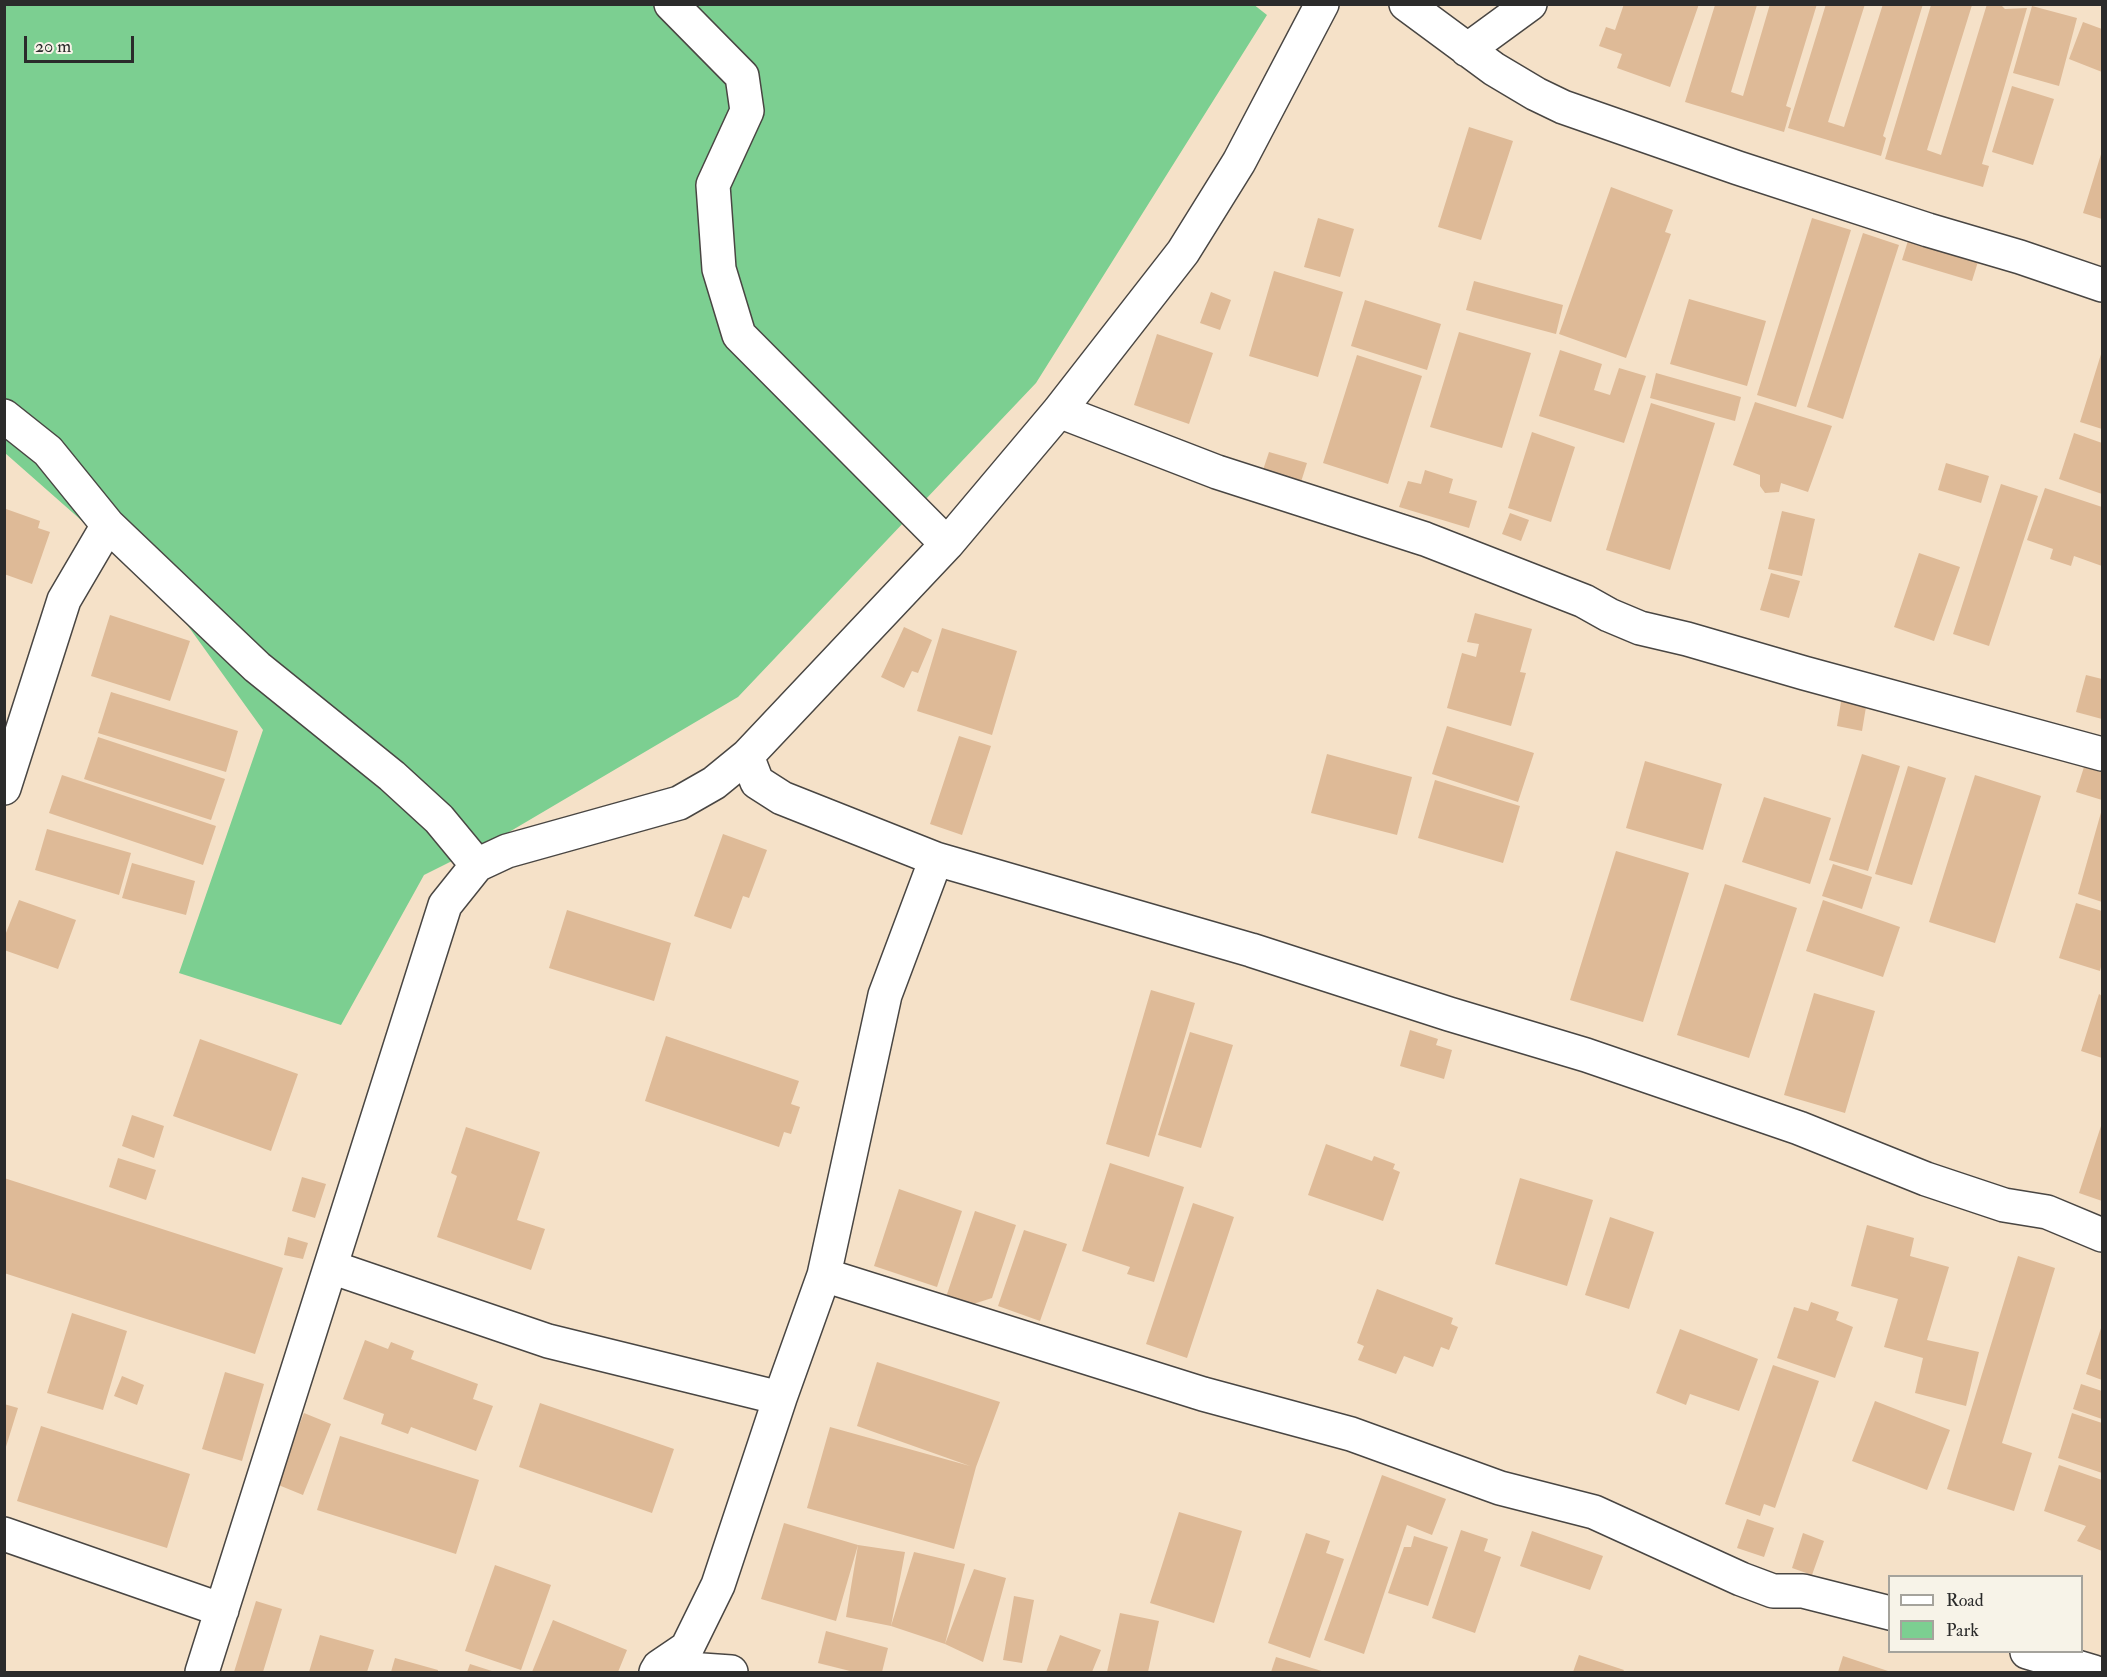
<!DOCTYPE html>
<html>
<head>
<meta charset="utf-8">
<style>
  body { margin:0 }
  #map { position:relative; width:2107px; height:1677px; overflow:hidden; background:#f5e1c8; font-family:"IM FELL Double Pica",serif }
  canvas { display:block }
  .frame { position:absolute; inset:0; border:6px solid #2b2b2b; pointer-events:none }
  .legend { position:absolute; left:1888px; top:1575px; width:195px; height:78px; box-sizing:border-box; background:#f7f3e8; border:2px solid #a5a39c; margin:0; padding:8px 10px; list-style:none; font-size:18px; color:#2b2b2b }
  .legend li { display:flex; align-items:center; gap:12px; height:30px }
  .legend b { width:30px; border:2px solid #a5a39c }
  .scale { position:absolute; left:24px; top:36px; width:110px; height:27px; box-sizing:border-box; border:3px solid #2b2b2b; border-top:0; padding-left:8px; font-size:18px; line-height:21px; white-space:nowrap; color:#2b2b2b; -webkit-text-stroke:4px #f7f3e8; paint-order:stroke }
</style>
</head>
<body>
<div id="map">
<canvas width="2107" height="1677"></canvas>
<div class="frame"></div>
<ul class="legend">
<li><b style="height:8px;background:#fff"></b>Road</li>
<li><b style="height:16px;background:#7ccf91"></b>Park</li>
</ul>
<div class="scale">20 m</div>
</div>
<script>
const context = document.querySelector('canvas').getContext('2d');
context.lineJoin = 'round';
function fillPath(path, color) {
  context.fillStyle = color;
  context.fill(path, 'evenodd');
}
function toPath(rows) {
  const path = new Path2D();
  for (const r of rows) {
    path.moveTo(r[0], r[1]);
    for (let i = 2; i < r.length; i += 2) path.lineTo(r[i], r[i + 1]);
  }
  return path;
}
function trace(path, color, width, dash) {
  context.strokeStyle = color;
  context.lineWidth = width;
  context.lineCap = dash ? 'butt' : 'round';
  context.setLineDash(dash || []);
  context.stroke(path);
}
fillPath(toPath([
  [1253,4,1267,15,1036,383,738,697,504,835,424,875,341,1025,179,973,263,730,165,594,5,453,5,5]
]), '#7ccf91');
fillPath(toPath([
  [1624,4,1699,4,1670,87,1617,68,1622,54,1599,46,1606,27,1615,30],
  [1770,4,1817,4,1786,106,1791,108,1784,132,1685,102,1715,5,1757,5,1731,92,1743,96],
  [1826,4,1865,4,1828,122,1844,127,1883,4,1923,4,1883,136,1886,138,1881,156,1788,128],
  [1987,4,2000,4,2005,9,2027,8,1982,164,1989,166,1983,187,1885,159,1931,5,1972,5,1927,150,1941,155],
  [2032,6,2077,18,2059,86,2013,73],
  [2083,22,2102,29,2102,72,2069,59],
  [2012,86,2054,99,2033,165,1992,152],
  [1469,127,1513,141,1481,240,1438,227],
  [2102,151,2102,219,2083,213],
  [1611,187,1673,210,1665,232,1671,234,1626,358,1559,334],
  [1318,218,1354,229,1340,277,1304,267],
  [1812,218,1851,230,1796,407,1757,395],
  [1911,231,1981,252,1972,281,1902,260],
  [1863,233,1899,245,1843,419,1807,407],
  [1274,271,1343,292,1318,377,1249,356],
  [1474,281,1563,305,1556,334,1466,310],
  [1211,292,1231,300,1220,330,1200,323],
  [1689,299,1766,321,1747,386,1670,364],
  [1365,300,1441,324,1427,370,1351,346],
  [1459,332,1531,353,1502,448,1430,427],
  [1157,334,1213,353,1189,424,1134,405],
  [1560,350,1602,364,1594,390,1610,395,1619,368,1646,376,1624,443,1539,416],
  [2102,351,2102,429,2080,422],
  [1357,355,1422,376,1388,484,1323,463],
  [1656,373,1741,397,1735,421,1650,398],
  [1755,402,1832,426,1808,492,1781,483,1779,492,1765,493,1760,486,1760,475,1733,465],
  [1651,403,1715,423,1670,570,1606,550],
  [1532,432,1575,447,1551,522,1508,508],
  [2074,433,2102,443,2102,494,2059,479],
  [1269,452,1307,463,1300,485,1262,473],
  [1946,463,1989,476,1981,503,1938,490],
  [1425,470,1453,479,1449,493,1477,501,1469,528,1399,507,1408,481,1421,484],
  [2001,484,2038,496,1989,646,1953,634],
  [2045,488,2102,507,2102,566,2074,556,2071,566,2050,559,2053,549,2027,540],
  [6,509,40,521,38,528,50,532,32,584,4,574],
  [1782,511,1815,519,1802,576,1768,569],
  [1510,513,1529,520,1521,541,1502,534],
  [1919,553,1960,567,1934,641,1894,627],
  [1771,573,1800,581,1789,618,1760,610],
  [1475,613,1532,629,1520,672,1526,673,1511,726,1447,708,1462,653,1476,657,1479,644,1467,642],
  [110,615,190,641,170,701,91,676],
  [904,627,932,640,918,673,912,671,904,688,881,677],
  [942,628,1017,651,992,735,917,711],
  [2086,675,2102,679,2102,719,2076,712],
  [1843,690,1868,695,1862,731,1837,726],
  [111,692,238,731,226,772,98,733],
  [1447,726,1534,753,1518,802,1432,774],
  [959,736,991,746,962,835,930,824],
  [98,737,225,779,211,820,84,779],
  [1327,754,1412,777,1397,835,1311,813],
  [1862,754,1900,766,1868,871,1829,860],
  [1645,761,1722,784,1703,850,1626,828],
  [1908,766,1946,778,1912,885,1875,874],
  [2084,767,2102,772,2102,800,2076,792],
  [62,775,216,826,203,865,49,813],
  [1975,775,2041,796,1995,943,1929,922],
  [1435,780,1520,806,1503,863,1418,838],
  [1764,797,1831,818,1810,884,1742,862],
  [2102,809,2102,902,2078,894],
  [47,829,131,853,119,895,35,870],
  [723,834,767,850,749,898,743,896,731,929,694,916],
  [1616,851,1689,873,1643,1022,1570,1000],
  [132,863,195,881,186,915,122,898],
  [1833,864,1872,877,1862,909,1822,896],
  [1725,884,1797,908,1749,1058,1677,1035],
  [19,900,76,920,58,969,4,950,4,938],
  [1823,900,1900,927,1883,977,1806,951],
  [2076,903,2102,911,2102,963,2100,971,2059,958],
  [567,910,671,943,654,1001,549,968],
  [1151,990,1195,1003,1149,1157,1106,1144],
  [1814,993,1875,1011,1845,1113,1784,1095],
  [2099,994,2102,996,2102,1058,2081,1051],
  [1410,1030,1438,1039,1436,1045,1452,1050,1444,1079,1400,1066],
  [1190,1032,1233,1045,1201,1148,1158,1135],
  [666,1036,799,1081,791,1104,800,1107,791,1134,784,1132,779,1147,645,1101],
  [200,1039,298,1074,271,1151,173,1116],
  [132,1115,164,1126,154,1158,122,1146],
  [2102,1123,2102,1201,2079,1193],
  [466,1127,540,1152,517,1220,545,1229,531,1270,437,1237,457,1176,451,1173],
  [1326,1144,1372,1161,1374,1156,1395,1164,1393,1169,1400,1172,1383,1221,1308,1195],
  [118,1158,156,1170,146,1200,109,1187],
  [1110,1163,1184,1187,1154,1282,1127,1274,1130,1267,1082,1251],
  [302,1177,326,1184,315,1218,292,1211],
  [4,1178,283,1268,255,1354,4,1273],
  [1520,1178,1593,1200,1567,1286,1495,1264],
  [899,1189,962,1211,937,1287,874,1266],
  [1193,1203,1234,1217,1187,1358,1146,1344],
  [975,1211,1016,1225,992,1298,967,1306,945,1300],
  [1610,1217,1654,1232,1629,1309,1585,1295],
  [1867,1225,1914,1238,1910,1256,1949,1267,1927,1340,1979,1352,1966,1406,1915,1393,1923,1358,1884,1347,1898,1299,1851,1286],
  [1024,1230,1067,1244,1040,1321,998,1306],
  [288,1237,308,1243,303,1259,284,1255],
  [2018,1256,2055,1268,2002,1443,2032,1453,2014,1511,1947,1489],
  [1377,1289,1453,1318,1451,1324,1458,1327,1449,1350,1441,1347,1433,1367,1404,1356,1396,1374,1358,1360,1364,1346,1357,1343],
  [1811,1302,1839,1312,1836,1320,1853,1327,1835,1378,1777,1358,1794,1307,1808,1311],
  [72,1313,127,1331,103,1410,47,1393],
  [2102,1325,2102,1380,2086,1374],
  [1680,1329,1758,1359,1739,1411,1690,1394,1686,1405,1656,1393],
  [365,1340,388,1349,391,1342,414,1351,411,1359,478,1384,473,1399,493,1406,476,1451,411,1427,408,1434,381,1424,384,1414,343,1399],
  [877,1362,1000,1402,976,1467,954,1549,807,1508,830,1427,970,1466,857,1426],
  [1773,1365,1819,1381,1775,1508,1764,1504,1760,1516,1725,1504],
  [225,1372,264,1384,242,1461,202,1449],
  [122,1376,144,1385,137,1405,114,1396],
  [2081,1384,2102,1391,2102,1419,2073,1409],
  [1875,1401,1950,1430,1927,1490,1852,1461],
  [540,1403,674,1449,652,1513,519,1467],
  [4,1404,18,1408,5,1450,4,1450],
  [304,1413,331,1424,303,1495,276,1484],
  [2072,1413,2102,1423,2102,1473,2058,1458],
  [41,1426,190,1474,167,1548,17,1501],
  [340,1436,479,1480,456,1554,317,1510],
  [2059,1465,2102,1480,2102,1551,2077,1541,2086,1526,2044,1511],
  [1382,1475,1446,1499,1432,1535,1407,1525,1364,1654,1324,1640],
  [1179,1512,1242,1531,1214,1623,1150,1603],
  [1747,1519,1774,1528,1764,1557,1737,1548],
  [784,1523,858,1545,836,1621,761,1599],
  [1461,1530,1488,1539,1484,1551,1501,1557,1475,1633,1432,1618],
  [1532,1531,1603,1556,1590,1590,1520,1566],
  [1306,1533,1330,1541,1326,1553,1344,1559,1310,1658,1268,1643],
  [1803,1533,1824,1541,1812,1575,1792,1568],
  [1414,1536,1448,1547,1428,1606,1388,1593,1404,1547,1411,1547],
  [858,1545,905,1552,891,1626,846,1617],
  [914,1552,965,1564,945,1644,891,1626],
  [495,1565,551,1585,521,1670,465,1651],
  [974,1569,1006,1578,983,1662,945,1644],
  [1014,1596,1034,1600,1022,1663,1003,1660],
  [256,1601,282,1609,263,1672,234,1672],
  [1120,1613,1159,1621,1148,1672,1107,1672],
  [553,1620,627,1650,618,1672,532,1672],
  [826,1631,888,1648,882,1672,854,1672,818,1663],
  [320,1635,374,1650,367,1672,309,1672],
  [1060,1635,1101,1650,1092,1672,1046,1672],
  [1579,1655,1624,1670,1623,1672,1573,1672],
  [1843,1656,1888,1671,1888,1672,1838,1672],
  [1276,1657,1325,1672,1271,1672],
  [395,1658,438,1670,438,1672,391,1672],
  [470,1664,495,1672,467,1672]
]), '#deba97');
const street = toPath([
  [671,4,742,76,747,111,713,185,719,269,739,335,947,544],
  [1406,4,1494,69,1536,94,1563,107,1738,168,1928,230,2020,257,2102,285],
  [1467,50,1530,4],
  [1059,411,1217,472,1425,539,1584,601,1609,615,1640,628,1687,639,1804,673,2102,754],
  [4,416,48,451,108,525,257,667,392,776,439,819,477,865],
  [747,756,757,782,782,798,936,859,1251,950,1449,1014,1586,1055,1799,1128,1926,1179,2004,1205,2047,1212,2102,1235],
  [4,788,64,600,108,525],
  [331,1267,548,1341,780,1398],
  [824,1275,1203,1394,1351,1434,1500,1488,1594,1512,1741,1579,1773,1591,1803,1591,1890,1613],
  [4,1534,222,1610],
  [2027,1652,2094,1672],
  [659,1667,731,1672],
  [202,1672,445,905,477,865,507,851,679,803,714,783,747,756,947,544,1059,411,1183,252,1239,162,1322,4],
  [656,1672,659,1667,687,1648,718,1585,780,1398,824,1275,885,995,936,859]
]);
trace(street, '#494643', 36);
trace(street, '#fff', 33);
</script>
</body>
</html>
